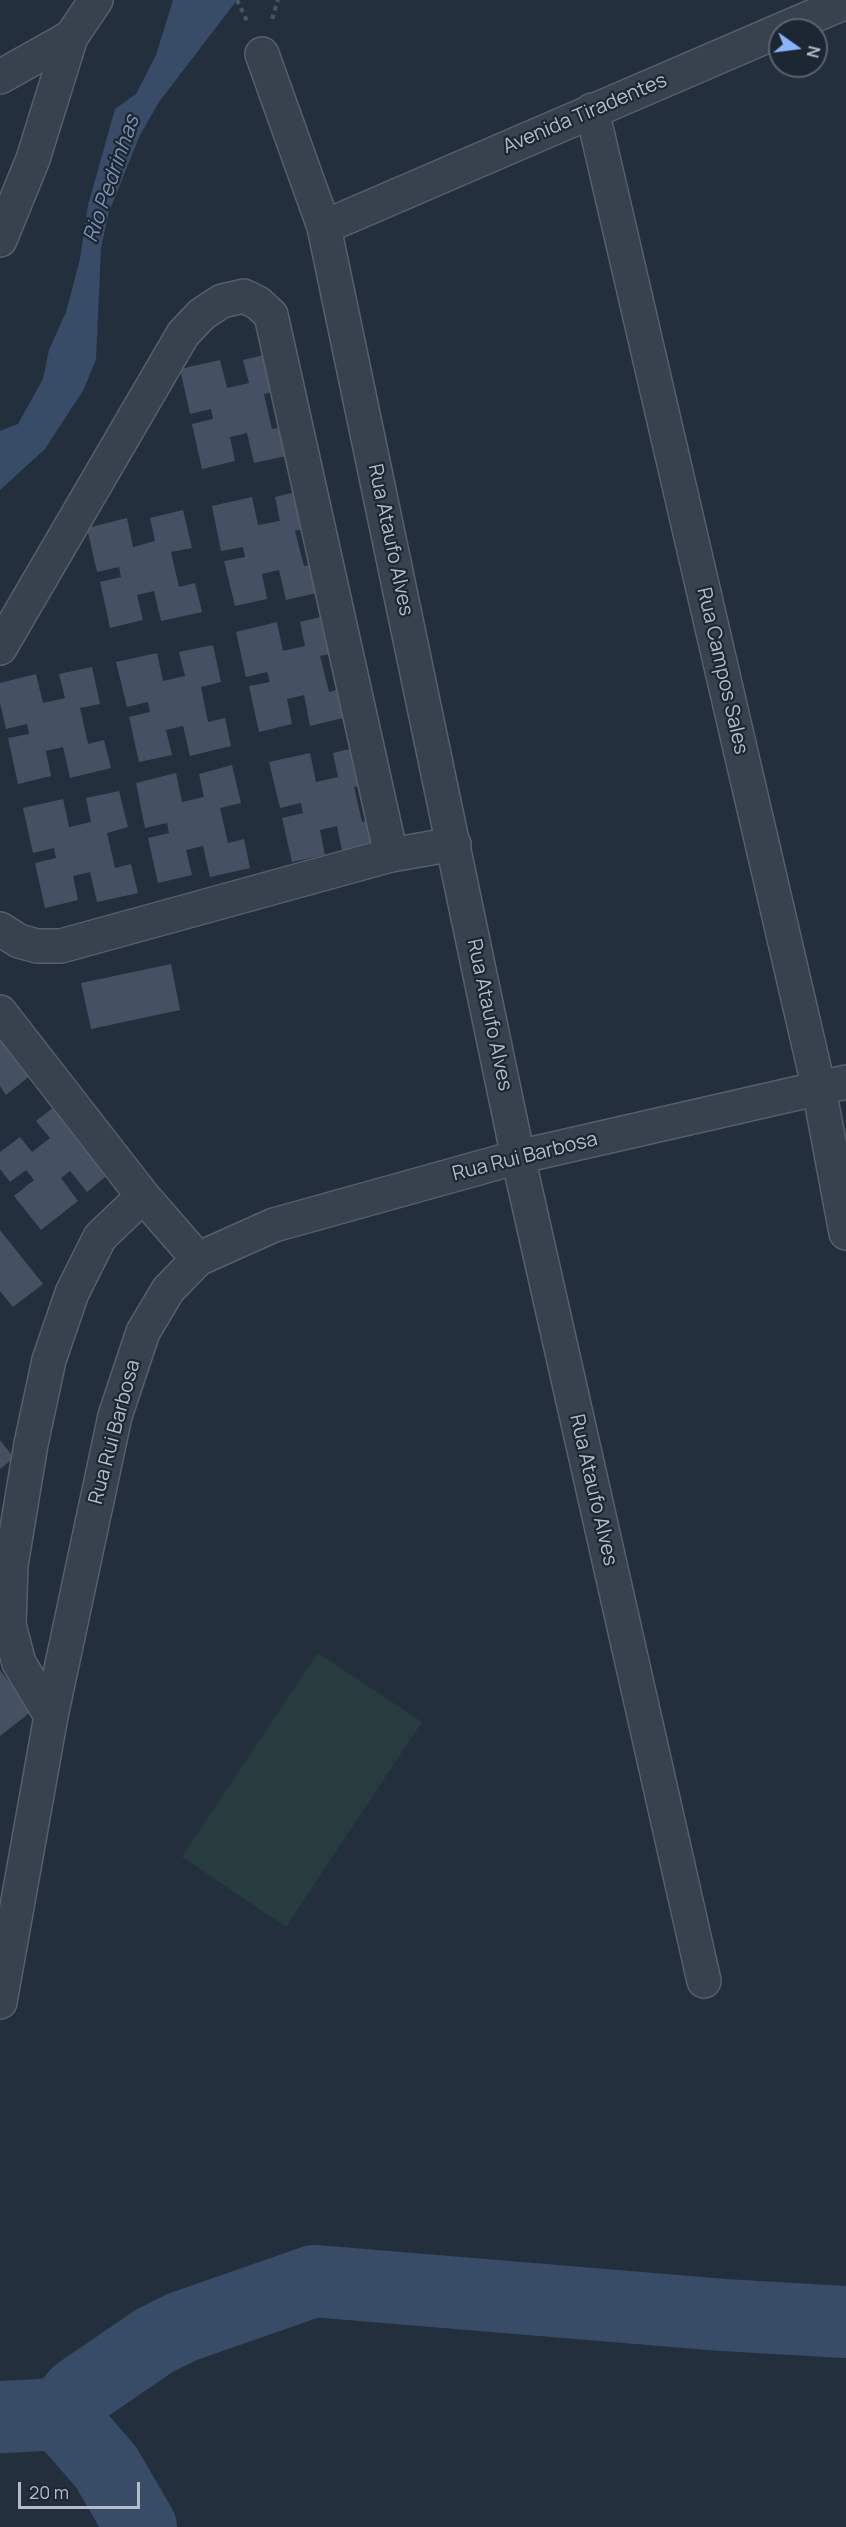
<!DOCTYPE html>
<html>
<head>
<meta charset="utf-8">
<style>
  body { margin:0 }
  #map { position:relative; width:846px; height:2527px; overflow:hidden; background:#242f3e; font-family:Manrope,sans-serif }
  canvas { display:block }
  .north { position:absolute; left:768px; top:18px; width:60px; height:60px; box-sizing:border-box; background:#1d2633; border:2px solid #59626f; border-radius:50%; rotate:104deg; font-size:16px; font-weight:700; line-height:24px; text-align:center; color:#b4bcc9 }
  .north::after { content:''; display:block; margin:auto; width:21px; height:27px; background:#8ab4f8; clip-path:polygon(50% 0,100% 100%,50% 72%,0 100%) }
  .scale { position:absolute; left:18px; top:2482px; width:122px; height:27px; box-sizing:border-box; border:3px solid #b4bcc9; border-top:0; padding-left:8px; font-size:18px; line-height:21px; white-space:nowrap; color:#b4bcc9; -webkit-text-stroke:4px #1d2633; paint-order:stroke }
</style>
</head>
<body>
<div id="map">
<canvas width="846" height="2527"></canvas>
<div class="north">N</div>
<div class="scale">20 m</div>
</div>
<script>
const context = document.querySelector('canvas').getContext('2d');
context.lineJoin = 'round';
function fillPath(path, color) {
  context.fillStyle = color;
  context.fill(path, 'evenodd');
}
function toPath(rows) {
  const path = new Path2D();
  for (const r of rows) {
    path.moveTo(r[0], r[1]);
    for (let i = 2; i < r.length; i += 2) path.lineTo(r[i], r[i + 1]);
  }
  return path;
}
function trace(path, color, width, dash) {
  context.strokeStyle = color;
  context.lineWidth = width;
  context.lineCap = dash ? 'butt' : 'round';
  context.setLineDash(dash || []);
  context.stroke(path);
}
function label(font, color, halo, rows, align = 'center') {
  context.font = font + ' Manrope,sans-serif';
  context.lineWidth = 4.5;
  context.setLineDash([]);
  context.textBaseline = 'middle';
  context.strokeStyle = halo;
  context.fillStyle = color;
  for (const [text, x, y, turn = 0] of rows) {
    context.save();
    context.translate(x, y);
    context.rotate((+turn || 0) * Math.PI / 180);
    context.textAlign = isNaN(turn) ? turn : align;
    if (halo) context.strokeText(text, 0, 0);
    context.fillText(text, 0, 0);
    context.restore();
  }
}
fillPath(toPath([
  [318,1653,422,1722,286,1927,182,1857],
  [294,2250,458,2262,717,2287,846,2292,846,2335,777,2333,717,2340,582,2321,438,2306,326,2304,266,2309,145,2364,89,2404,100,2430,162,2527,124,2527,82,2468,44,2451,0,2454,1,2395,52,2373,103,2346,215,2280]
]), '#263c3f');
fillPath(toPath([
  [173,0,237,0,159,102,140,135,109,212,101,248,96,359,84,389,45,449,0,490,0,431,18,424,43,379,49,350,66,312,80,259,88,205,115,109,136,94,156,55]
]), '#394c67');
trace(toPath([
  [60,2414,106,2467,141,2527],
  [0,2417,60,2414,78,2393,154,2341,182,2327,314,2281,723,2315,846,2322]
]), '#394c67', 72);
fillPath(toPath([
  [276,352,285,389,264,394,272,429,288,426,295,454,254,463,247,433,230,437,235,461,202,469,192,424,213,419,211,409,190,414,180,369,220,360,227,388,249,383,243,360],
  [308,489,317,526,295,531,304,566,320,563,326,591,286,600,279,570,262,574,267,599,235,606,224,561,245,557,243,547,221,551,212,506,252,497,258,525,280,521,275,497],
  [183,510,192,548,171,552,179,587,195,583,202,612,161,621,154,591,137,595,143,620,110,628,100,582,121,577,119,567,97,572,87,528,127,518,133,547,155,541,150,518],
  [333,614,341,652,320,656,329,692,345,687,351,716,310,726,304,695,287,699,292,724,259,732,249,686,270,682,267,672,246,677,236,632,277,622,283,651,305,646,300,622],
  [213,645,221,682,201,687,208,722,225,718,231,746,190,756,183,726,166,730,172,755,139,762,129,717,150,712,148,702,127,707,116,662,157,653,163,681,185,676,179,652],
  [92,667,100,704,80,708,88,744,104,740,111,768,70,778,63,747,46,751,51,776,18,784,8,738,29,734,27,724,6,729,0,703,0,683,36,674,43,703,65,698,59,674],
  [366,745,374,782,354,787,362,822,378,819,384,847,343,856,337,826,320,830,325,855,292,862,282,818,303,813,301,803,280,808,269,762,310,753,316,782,338,777,333,753],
  [232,765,241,803,220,808,228,843,244,839,250,868,210,877,203,846,186,850,192,875,158,883,148,838,169,833,167,823,145,828,136,783,176,773,182,802,204,797,199,774],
  [119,791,128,827,107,833,115,868,131,864,138,893,97,902,90,872,73,876,78,900,45,908,35,863,56,858,54,848,33,853,23,808,63,799,69,827,91,822,86,798],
  [171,964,180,1010,91,1029,81,983],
  [0,1025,36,1071,6,1095,0,1086],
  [63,1100,116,1168,87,1192,70,1171,61,1178,78,1201,41,1230,14,1196,34,1180,26,1170,10,1182,0,1169,0,1152,20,1137,32,1152,50,1138,36,1121],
  [0,1230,43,1284,13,1307,0,1291],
  [0,1440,14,1458,0,1469],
  [0,1670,32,1711,0,1736]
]), '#455162');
const minor = toPath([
  [262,54,324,227,518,1157,704,1981],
  [0,77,71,37],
  [592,110,819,1089,846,1233],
  [324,227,846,2],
  [0,240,33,159,71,37,96,0],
  [0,648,183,334,202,314,222,301,244,296,258,303,271,315,391,855],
  [0,929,19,941,37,946,61,946,391,855,454,844],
  [0,1012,143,1196,198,1259],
  [51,1716,19,1663,9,1625,11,1565,31,1444,49,1360,72,1293,100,1237,143,1196],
  [0,2002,51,1716,115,1416,143,1332,168,1290,198,1259,274,1225,518,1157,846,1082]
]);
trace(minor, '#565f6c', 36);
trace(toPath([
  [237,0,247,21],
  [272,19,278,0]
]), '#44595c', 4, [4.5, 4.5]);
trace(minor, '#38414e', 33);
label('20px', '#b4bcc9', '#1d2633', [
  ["Avenida Tiradentes",585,114,-23],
  ["Rua Ataufo Alves",390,540,78],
  ["Rua Campos Sales",722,671,77],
  ["Rua Ataufo Alves",489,1015,78],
  ["Rua Rui Barbosa",525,1157,-14],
  ["Rua Rui Barbosa",115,1432,-75],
  ["Rua Ataufo Alves",593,1490,77]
]);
label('italic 21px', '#7c92b1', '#1d2633', [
  ["Rio Pedrinhas",112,179,-71]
]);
</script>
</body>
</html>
